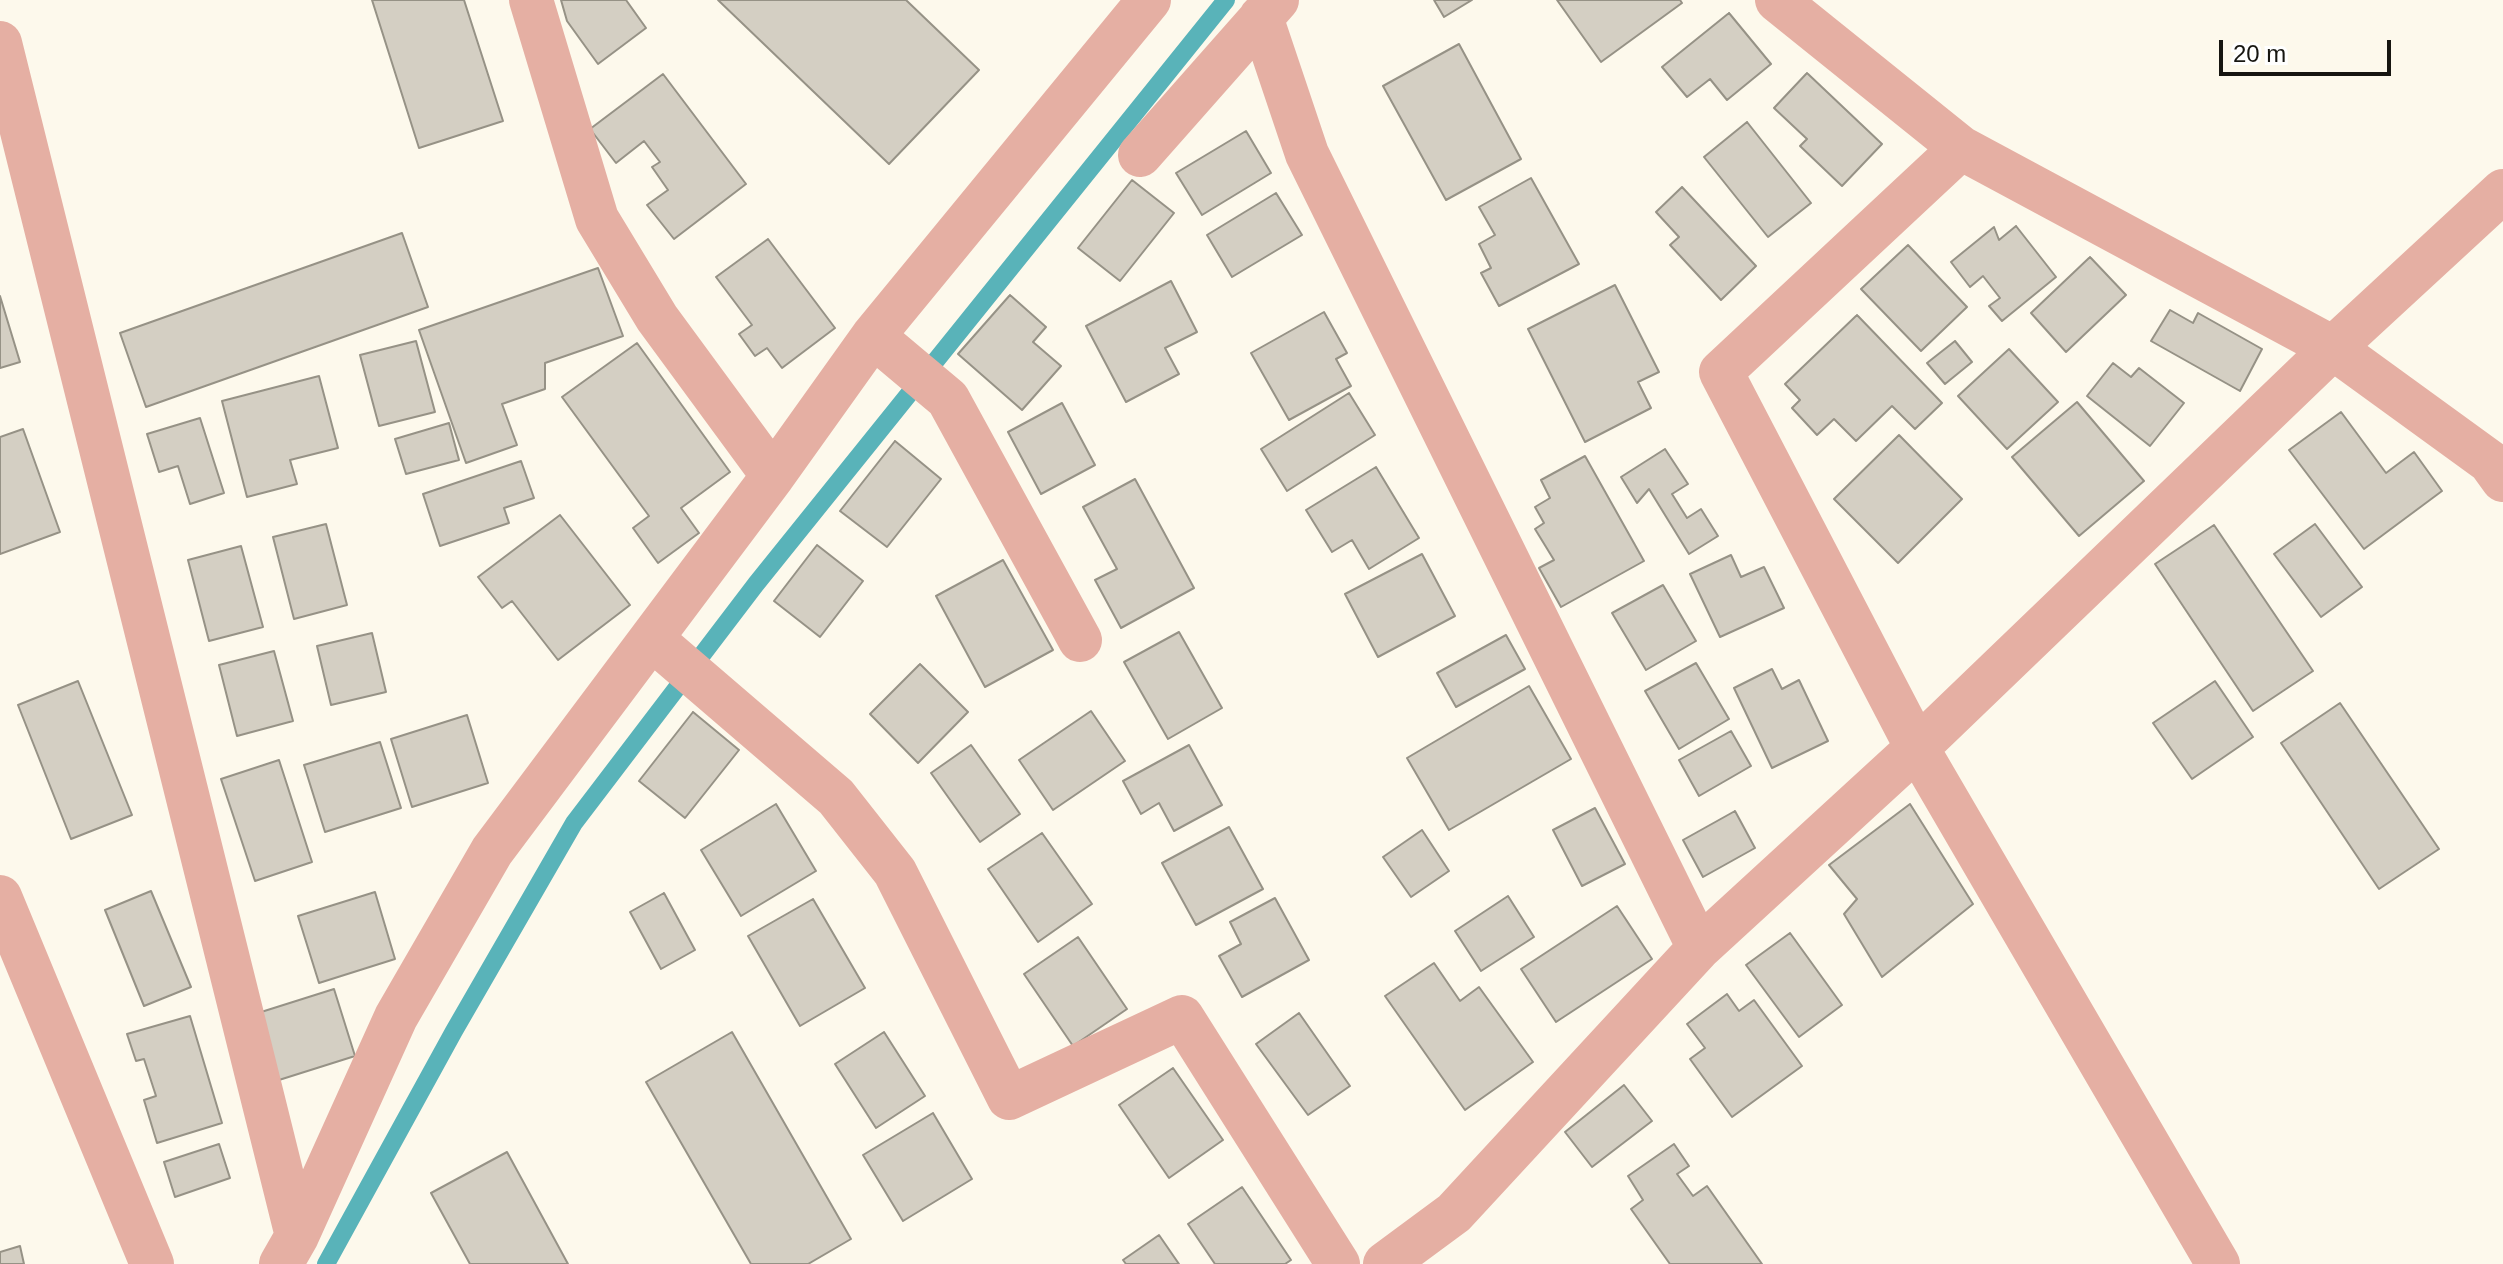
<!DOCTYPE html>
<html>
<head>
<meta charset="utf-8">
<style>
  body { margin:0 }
  #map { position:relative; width:2503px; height:1264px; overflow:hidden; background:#fdf9ec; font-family:Helvetica,sans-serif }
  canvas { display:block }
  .scale { position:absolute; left:2219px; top:40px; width:172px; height:36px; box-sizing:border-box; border:4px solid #171611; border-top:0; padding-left:10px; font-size:24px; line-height:28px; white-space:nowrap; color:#171611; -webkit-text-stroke:6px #fff; paint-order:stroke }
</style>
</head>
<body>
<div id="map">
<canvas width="2503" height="1264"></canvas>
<div class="scale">20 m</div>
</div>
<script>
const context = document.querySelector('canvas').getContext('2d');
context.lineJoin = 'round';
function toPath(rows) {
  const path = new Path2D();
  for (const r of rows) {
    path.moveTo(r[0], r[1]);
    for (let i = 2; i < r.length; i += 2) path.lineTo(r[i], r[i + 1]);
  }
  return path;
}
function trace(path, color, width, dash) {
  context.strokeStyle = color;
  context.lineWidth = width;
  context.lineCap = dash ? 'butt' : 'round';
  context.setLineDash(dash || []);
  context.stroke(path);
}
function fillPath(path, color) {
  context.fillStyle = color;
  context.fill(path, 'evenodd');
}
trace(toPath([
  [326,1264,454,1031,574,823,756,584,1226,0]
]), '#59b3b9', 18);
const building = toPath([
  [372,0,464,0,503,121,419,148,372,0],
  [561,0,626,0,646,28,598,64,567,21,561,0],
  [718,0,906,0,979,70,889,164,718,0],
  [1434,0,1472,0,1444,17,1434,0],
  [1557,0,1680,0,1682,3,1601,62,1557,0],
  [1729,13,1771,64,1727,100,1710,79,1687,97,1662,67,1729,13],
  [1459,44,1521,159,1446,200,1383,86,1459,44],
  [1807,73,1882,144,1842,186,1800,146,1807,139,1774,108,1807,73],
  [663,74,746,184,674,239,647,205,668,190,652,167,660,162,644,141,616,163,590,129,663,74],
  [1747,122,1811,203,1768,237,1704,157,1747,122],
  [1246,131,1271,173,1202,215,1176,173,1246,131],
  [1531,178,1579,264,1499,306,1481,273,1491,268,1479,244,1495,235,1479,207,1531,178],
  [1132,180,1174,213,1120,281,1078,248,1132,180],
  [1682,187,1756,266,1721,300,1670,245,1679,237,1656,212,1682,187],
  [1276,193,1302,235,1232,277,1207,235,1276,193],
  [2016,226,2056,277,2002,321,1989,306,2000,298,1983,276,1970,287,1951,262,1994,227,1999,240,2016,226],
  [402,233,428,307,146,407,120,333,402,233],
  [768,239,835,328,782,368,767,348,755,356,739,334,752,325,716,277,768,239],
  [1908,245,1967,307,1921,351,1861,289,1908,245],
  [2090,257,2126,295,2066,352,2031,313,2090,257],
  [598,268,623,336,545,363,545,389,502,404,517,445,466,463,419,330,598,268],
  [1171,281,1197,332,1165,348,1179,374,1126,402,1086,326,1171,281],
  [1615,285,1659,372,1638,382,1651,408,1585,442,1528,329,1615,285],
  [1010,295,1046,327,1033,342,1061,366,1022,410,958,354,1010,295],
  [0,296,20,362,0,368,0,296],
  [2170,310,2193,323,2198,313,2262,349,2240,391,2151,341,2170,310],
  [1324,312,1347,353,1336,359,1351,386,1289,420,1251,353,1324,312],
  [1857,315,1942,403,1915,429,1892,406,1856,441,1834,419,1817,435,1792,408,1800,400,1785,384,1857,315],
  [416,341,435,412,379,426,360,355,416,341],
  [1955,341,1972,362,1945,384,1927,363,1955,341],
  [637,343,730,472,681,508,699,533,658,563,633,528,649,516,562,397,637,343],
  [2009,349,2058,402,2007,449,1958,396,2009,349],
  [2113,363,2131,377,2139,368,2184,403,2150,446,2087,396,2113,363],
  [319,376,338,448,290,460,297,484,247,497,222,401,319,376],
  [1349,393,1375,435,1287,491,1261,449,1349,393],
  [2077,402,2144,481,2079,536,2012,457,2077,402],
  [1062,403,1095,465,1041,494,1008,432,1062,403],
  [2341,412,2386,473,2414,452,2442,491,2364,549,2289,450,2341,412],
  [200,418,224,493,190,504,178,466,159,472,147,434,200,418],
  [449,423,459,460,406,474,395,439,449,423],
  [23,429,60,532,0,554,0,437,23,429],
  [1899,435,1962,499,1898,563,1834,499,1899,435],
  [895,441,941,479,887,547,840,511,895,441],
  [1665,449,1688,484,1672,494,1687,518,1701,509,1718,536,1689,554,1649,489,1637,503,1621,477,1665,449],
  [1585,456,1644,561,1561,607,1539,568,1554,560,1535,529,1544,523,1535,507,1550,498,1541,480,1585,456],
  [521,461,534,498,504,508,509,523,440,546,423,494,521,461],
  [1376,467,1419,538,1369,569,1352,540,1332,552,1306,510,1376,467],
  [1135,479,1194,588,1121,628,1095,580,1117,569,1083,507,1135,479],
  [560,515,630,605,558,660,512,601,502,608,478,577,560,515],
  [326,524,347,605,294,619,273,537,326,524],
  [2315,524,2362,587,2321,617,2274,554,2315,524],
  [2214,525,2313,671,2253,711,2155,564,2214,525],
  [817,545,863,581,820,637,774,601,817,545],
  [241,546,263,627,209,641,188,560,241,546],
  [1422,554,1455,616,1378,657,1345,594,1422,554],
  [1731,555,1741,577,1764,567,1784,608,1720,637,1690,574,1731,555],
  [1003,560,1053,650,985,687,936,596,1003,560],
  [1663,585,1696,641,1646,670,1612,613,1663,585],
  [1179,632,1222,708,1168,739,1124,662,1179,632],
  [372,633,386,692,331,705,317,646,372,633],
  [1506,635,1525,669,1456,707,1437,673,1506,635],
  [274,651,293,721,237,736,219,665,274,651],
  [1696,663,1729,719,1679,749,1645,691,1696,663],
  [920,664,968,712,918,763,870,714,920,664],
  [1772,669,1782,689,1799,680,1828,741,1772,768,1734,688,1772,669],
  [78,681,132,815,71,839,18,705,78,681],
  [2215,681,2253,737,2192,779,2153,723,2215,681],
  [1529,686,1571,759,1449,830,1407,758,1529,686],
  [2340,703,2439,849,2379,889,2281,743,2340,703],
  [1091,711,1125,761,1053,810,1019,760,1091,711],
  [693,712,739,750,685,818,639,781,693,712],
  [467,715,488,783,412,807,391,739,467,715],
  [1731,731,1751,766,1699,796,1679,760,1731,731],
  [380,742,401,808,325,832,304,765,380,742],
  [971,745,1020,814,980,842,931,773,971,745],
  [1189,745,1222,805,1174,831,1159,803,1141,814,1123,781,1189,745],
  [279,760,312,862,255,881,221,779,279,760],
  [776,804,816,871,741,916,701,850,776,804],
  [1910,804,1973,904,1882,977,1844,914,1857,899,1829,865,1910,804],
  [1595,808,1625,864,1582,886,1553,830,1595,808],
  [1735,811,1755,848,1703,877,1683,840,1735,811],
  [1229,827,1263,889,1196,925,1162,863,1229,827],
  [1422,830,1449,871,1411,897,1383,857,1422,830],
  [1042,833,1092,904,1038,942,988,869,1042,833],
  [151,891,191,987,144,1006,105,910,151,891],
  [375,892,395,959,319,983,298,916,375,892],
  [664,893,695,950,661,969,630,912,664,893],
  [1508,896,1534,937,1481,971,1455,931,1508,896],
  [1275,898,1309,960,1242,997,1219,956,1241,944,1230,922,1275,898],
  [813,899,865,988,800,1026,748,936,813,899],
  [1617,906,1652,959,1556,1022,1521,969,1617,906],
  [1790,933,1842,1005,1799,1037,1746,965,1790,933],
  [1078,937,1127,1009,1073,1046,1024,974,1078,937],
  [1434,963,1460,1001,1479,987,1533,1062,1465,1110,1385,996,1434,963],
  [334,989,355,1056,279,1080,258,1013,334,989],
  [1727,994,1739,1011,1754,1000,1802,1066,1732,1117,1690,1059,1705,1048,1687,1024,1727,994],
  [1299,1013,1350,1086,1308,1115,1256,1044,1299,1013],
  [190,1016,222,1123,157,1143,144,1100,156,1096,144,1059,136,1061,127,1034,190,1016],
  [732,1032,851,1239,808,1264,751,1264,646,1082,732,1032],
  [884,1032,925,1096,876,1128,835,1064,884,1032],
  [1173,1068,1223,1140,1169,1178,1119,1105,1173,1068],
  [1624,1085,1652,1121,1592,1167,1565,1132,1624,1085],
  [933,1113,972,1179,903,1221,863,1155,933,1113],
  [219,1144,230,1178,175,1197,164,1162,219,1144],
  [1674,1144,1689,1166,1677,1174,1693,1196,1707,1186,1762,1264,1670,1264,1631,1209,1643,1200,1628,1176,1674,1144],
  [507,1152,568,1264,470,1264,431,1193,507,1152],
  [1242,1187,1291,1260,1285,1264,1215,1264,1188,1224,1242,1187],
  [1159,1235,1179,1264,1126,1264,1123,1260,1159,1235],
  [20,1246,24,1264,0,1264,0,1252,20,1246]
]);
fillPath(building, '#d4cfc3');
trace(building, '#969286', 2);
trace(toPath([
  [531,0,597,219,657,318,773,476],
  [1777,0,1961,148,2333,348,2490,462,2503,480],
  [1261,17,1307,154,1699,948],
  [0,43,297,1236],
  [1961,148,1721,372,1917,748,2218,1264],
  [1140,155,1277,0],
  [873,336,948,399,1080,640],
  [652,639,836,797,895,872,1009,1098,1182,1017,1338,1264],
  [0,897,152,1264],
  [281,1264,297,1236,396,1017,492,851,773,476,873,336,1149,0],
  [1385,1264,1454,1213,1699,948,1917,748,2333,348,2503,191]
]), '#e5afa3', 44);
</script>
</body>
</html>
